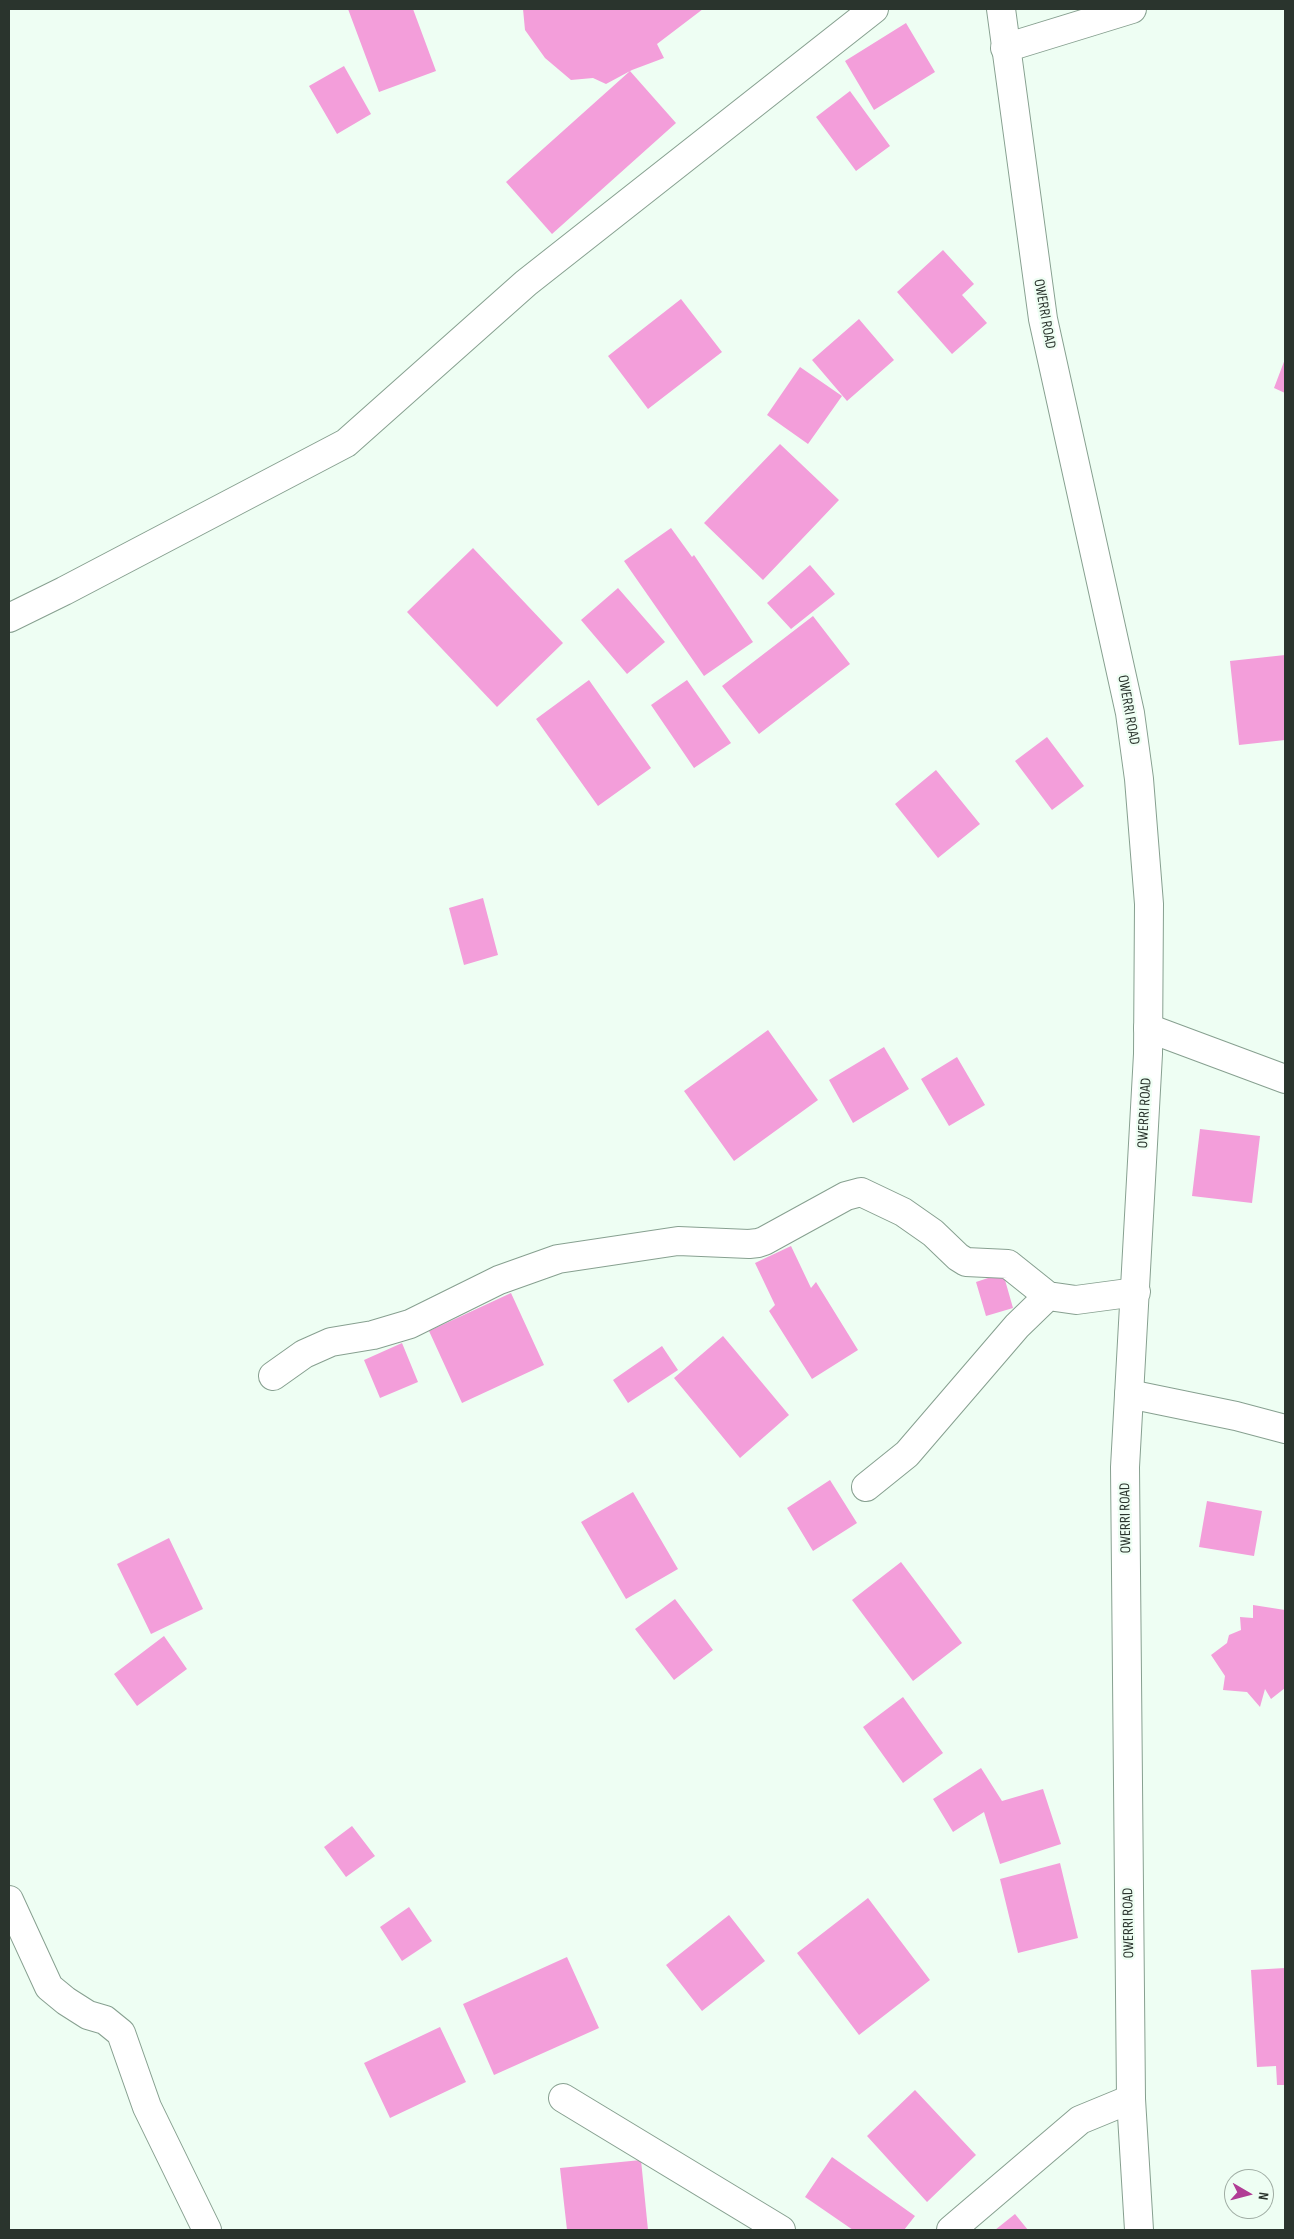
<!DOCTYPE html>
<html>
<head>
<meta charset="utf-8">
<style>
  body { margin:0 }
  #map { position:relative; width:1294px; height:2239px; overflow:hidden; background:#eefef3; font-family:"Sofia Sans Condensed",sans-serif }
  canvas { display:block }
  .frame { position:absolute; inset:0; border:10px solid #2a342d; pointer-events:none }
  .north { position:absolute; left:1224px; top:2169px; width:50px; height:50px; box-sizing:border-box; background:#eefef3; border:1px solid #a0ada4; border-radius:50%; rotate:98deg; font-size:14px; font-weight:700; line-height:20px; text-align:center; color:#2a342d }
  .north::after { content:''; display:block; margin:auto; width:18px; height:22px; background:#b13d95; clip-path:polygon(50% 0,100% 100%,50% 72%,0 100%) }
</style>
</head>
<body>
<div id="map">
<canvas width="1294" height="2239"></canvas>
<div class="frame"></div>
<div class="north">N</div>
</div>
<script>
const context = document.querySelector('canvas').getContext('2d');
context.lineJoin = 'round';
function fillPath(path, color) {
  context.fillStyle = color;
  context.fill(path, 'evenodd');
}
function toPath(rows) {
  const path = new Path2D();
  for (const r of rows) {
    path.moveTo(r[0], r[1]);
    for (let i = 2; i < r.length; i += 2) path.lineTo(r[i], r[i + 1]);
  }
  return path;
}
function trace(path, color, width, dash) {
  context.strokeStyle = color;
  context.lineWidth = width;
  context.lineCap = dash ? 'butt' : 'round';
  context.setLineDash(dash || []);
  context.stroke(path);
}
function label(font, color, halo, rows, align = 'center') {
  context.font = font + ' "Sofia Sans Condensed",sans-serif';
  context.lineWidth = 4.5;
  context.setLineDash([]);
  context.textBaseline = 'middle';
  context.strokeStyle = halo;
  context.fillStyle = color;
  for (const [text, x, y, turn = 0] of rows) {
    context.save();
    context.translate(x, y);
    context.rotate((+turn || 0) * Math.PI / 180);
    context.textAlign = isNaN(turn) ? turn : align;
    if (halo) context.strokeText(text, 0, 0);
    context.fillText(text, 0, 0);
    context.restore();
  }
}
fillPath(toPath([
  [348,9,413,9,436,71,379,92],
  [523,9,703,9,657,44,664,58,632,70,606,84,593,78,571,80,545,58,525,30],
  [906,23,935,72,874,110,845,61],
  [344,66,371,114,337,134,309,86],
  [630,71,676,123,552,234,506,182],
  [850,91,890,146,856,171,816,117],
  [943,250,974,284,962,295,987,323,952,354,897,292],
  [681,299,722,352,648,409,608,356],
  [859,319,894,360,847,401,812,360],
  [1285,359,1285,393,1274,388],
  [800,367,842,396,808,444,767,415],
  [780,444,839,500,763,580,704,523],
  [671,528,692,557,694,555,753,642,704,676,624,561],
  [473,548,563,643,497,707,407,612],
  [810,565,835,594,791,629,767,603],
  [618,588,665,642,627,674,581,620],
  [813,616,850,664,759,734,722,686],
  [1285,655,1285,740,1239,745,1230,661],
  [589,680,651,768,598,806,536,719],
  [687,680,731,743,694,768,651,705],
  [1047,737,1084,786,1052,810,1015,761],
  [936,770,980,824,938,858,895,804],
  [483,898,498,955,464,965,449,908],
  [768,1030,818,1100,734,1161,684,1091],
  [884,1047,909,1089,853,1123,829,1080],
  [957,1057,985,1105,949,1126,921,1079],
  [1200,1129,1260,1136,1252,1203,1192,1196],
  [791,1246,811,1288,816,1282,858,1350,812,1379,769,1311,775,1305,755,1263],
  [1003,1273,1013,1308,986,1316,976,1282],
  [511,1293,544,1365,462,1403,429,1331],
  [723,1336,789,1415,740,1458,674,1378],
  [402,1343,418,1382,380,1398,364,1360],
  [662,1346,678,1370,628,1403,613,1380],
  [830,1480,857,1523,813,1551,787,1508],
  [633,1492,678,1569,626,1599,581,1522],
  [1207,1501,1262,1511,1254,1556,1199,1547],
  [169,1538,203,1609,151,1634,117,1564],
  [901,1562,962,1643,913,1681,852,1600],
  [675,1599,713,1650,674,1680,635,1629],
  [1253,1605,1285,1610,1285,1688,1271,1699,1265,1689,1260,1707,1247,1692,1223,1690,1225,1676,1211,1655,1227,1643,1229,1635,1241,1630,1240,1617,1253,1618],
  [164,1636,187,1669,137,1706,114,1674],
  [903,1697,943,1753,903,1783,863,1727],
  [981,1768,1002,1801,1043,1789,1061,1844,1000,1864,984,1812,953,1832,933,1799],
  [352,1826,375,1856,346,1877,324,1847],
  [1060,1863,1078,1938,1018,1953,1000,1879],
  [868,1898,930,1980,859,2035,797,1953],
  [409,1907,432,1941,402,1961,380,1927],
  [729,1915,765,1961,702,2011,666,1965],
  [567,1957,599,2028,494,2075,463,2004],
  [1285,1968,1285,2085,1277,2085,1276,2066,1257,2067,1251,1970],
  [440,2027,466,2082,390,2118,364,2063],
  [915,2090,976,2155,927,2202,867,2136],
  [832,2157,915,2216,904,2230,853,2230,805,2197],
  [641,2160,648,2230,567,2230,560,2168],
  [1015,2214,1028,2230,995,2230]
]), '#f39eda');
const minor = toPath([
  [1005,48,1132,9],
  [9,618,64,591,346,443,526,283,874,9],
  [1148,1028,1285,1079],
  [273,1376,304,1354,331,1342,373,1335,410,1324,499,1280,558,1259,678,1241,749,1244,758,1243,764,1241,846,1196,861,1192,903,1212,933,1233,958,1257,966,1262,1008,1264,1048,1296,1076,1300,1136,1292],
  [1129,1394,1236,1416,1285,1429],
  [866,1487,907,1454,1017,1326,1048,1296],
  [9,1900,49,1987,66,2001,88,2015,105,2020,121,2033,147,2107,207,2230],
  [563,2098,781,2230],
  [951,2230,1080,2120,1131,2099]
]);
const secondary = toPath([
  [1001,9,1043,319,1130,713,1139,779,1149,904,1148,1054,1125,1467,1131,2099,1139,2230]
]);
trace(minor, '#87a090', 30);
trace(secondary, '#87a090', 30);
trace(minor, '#fff', 28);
trace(secondary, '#fff', 28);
label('15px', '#2a342d', '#eefef3', [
  ["OWERRI ROAD",1044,314,80],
  ["OWERRI ROAD",1128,710,80],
  ["OWERRI ROAD",1145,1113,-87],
  ["OWERRI ROAD",1126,1518,-91],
  ["OWERRI ROAD",1129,1923,-91]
]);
</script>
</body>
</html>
